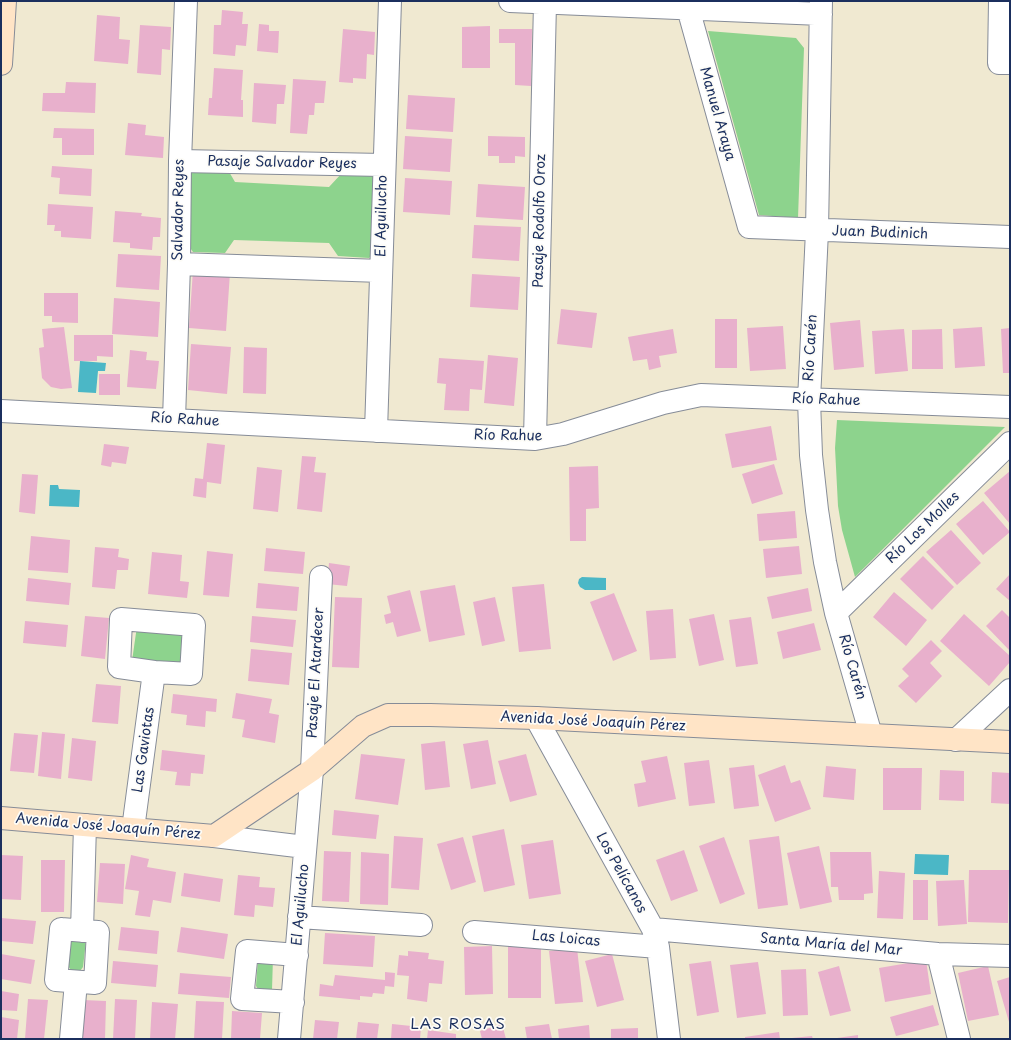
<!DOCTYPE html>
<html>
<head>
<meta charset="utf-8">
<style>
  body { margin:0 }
  #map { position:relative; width:1011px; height:1040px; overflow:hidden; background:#f0e9d1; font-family:"Playpen Sans",sans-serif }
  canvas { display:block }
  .frame { position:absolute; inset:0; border:2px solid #1b2f5e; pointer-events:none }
</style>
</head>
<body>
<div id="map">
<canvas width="1011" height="1040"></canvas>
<div class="frame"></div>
</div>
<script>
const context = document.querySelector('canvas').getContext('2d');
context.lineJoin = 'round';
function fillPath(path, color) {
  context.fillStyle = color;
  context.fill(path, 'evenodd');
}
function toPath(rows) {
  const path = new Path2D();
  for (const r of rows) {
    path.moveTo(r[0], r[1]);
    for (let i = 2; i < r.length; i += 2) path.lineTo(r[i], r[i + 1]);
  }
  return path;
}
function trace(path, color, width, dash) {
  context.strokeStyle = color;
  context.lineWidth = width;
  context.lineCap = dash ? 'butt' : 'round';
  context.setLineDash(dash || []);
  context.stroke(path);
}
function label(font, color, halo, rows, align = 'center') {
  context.font = font + ' "Playpen Sans",sans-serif';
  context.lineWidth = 3.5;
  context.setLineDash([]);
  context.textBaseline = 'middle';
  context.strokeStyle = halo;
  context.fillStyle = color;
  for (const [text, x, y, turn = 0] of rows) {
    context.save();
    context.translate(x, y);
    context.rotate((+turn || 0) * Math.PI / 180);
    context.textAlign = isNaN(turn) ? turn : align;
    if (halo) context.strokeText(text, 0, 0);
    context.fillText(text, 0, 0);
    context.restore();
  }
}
fillPath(toPath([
  [708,31,796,38,804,48,798,218,759,215],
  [198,167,228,170,235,182,329,187,342,173,372,174,379,183,376,252,369,258,338,256,329,243,234,240,225,253,193,252,186,242,189,174],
  [837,420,1005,427,855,577,842,530,838,506,835,448],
  [137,626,179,630,186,639,186,660,180,666,132,661],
  [71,939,86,941,83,967,80,971,71,970,68,966],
  [273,957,272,990,258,989,256,986,258,959]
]), '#8dd38d');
fillPath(toPath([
  [80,361,106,363,105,371,98,371,96,393,78,392],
  [50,485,58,485,59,489,80,490,79,507,49,506],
  [582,577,606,578,606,590,585,590,580,587,578,583,579,579],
  [915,854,949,855,948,875,914,874]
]), '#4bb7c6');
fillPath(toPath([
  [222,10,243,12,242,24,248,24,246,46,236,45,235,56,213,54,214,25,221,25],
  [97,15,120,17,119,39,130,40,128,64,94,61],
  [259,24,269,25,269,31,279,31,278,53,257,51],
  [140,25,171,27,170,50,162,49,161,75,137,73],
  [490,26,490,68,462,68,462,27],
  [343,29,375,32,374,55,367,54,366,79,353,78,353,83,339,82],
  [499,29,532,29,531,86,515,85,515,43,499,43],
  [214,68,243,70,241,100,243,100,243,117,208,115,209,98,212,98],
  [293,79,326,81,324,103,315,103,314,115,309,115,307,134,290,133],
  [66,82,96,83,95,113,42,111,43,93,65,93],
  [254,83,286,85,284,104,277,104,276,124,252,122],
  [408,95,455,98,453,132,406,129],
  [128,123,146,125,145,135,164,137,163,158,125,155],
  [54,128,94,129,94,155,62,155,62,138,53,138],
  [405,136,452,139,450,172,403,169],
  [488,136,525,137,525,157,515,156,515,163,499,163,499,156,488,156],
  [52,166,92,169,91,196,59,194,60,178,51,177],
  [405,178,452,181,450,215,403,212],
  [478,184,525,187,523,220,476,217],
  [48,204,93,207,91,239,61,237,61,231,54,231,55,225,47,225],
  [115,211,142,213,141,216,161,218,160,237,153,237,152,250,130,248,130,243,113,242],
  [474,225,521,227,519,261,472,258],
  [118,254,161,256,159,290,116,287],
  [193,270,230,273,226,331,189,328],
  [472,274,520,277,518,310,470,307],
  [44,293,78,293,78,323,52,322,52,316,44,316],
  [114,298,160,302,158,337,112,334],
  [561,309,597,313,592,348,557,344],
  [715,319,737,319,737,368,715,368],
  [860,320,864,367,834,370,830,323],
  [783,326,786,369,750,371,747,328],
  [64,327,72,388,61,389,51,387,42,378,39,348,44,347,42,329],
  [982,327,985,366,955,368,953,329],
  [1010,328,1010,373,1003,373,1001,329],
  [673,329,677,353,659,356,661,367,649,370,647,359,633,361,628,337],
  [904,329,908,371,875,374,872,331],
  [942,329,943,369,912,369,912,330],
  [74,335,113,335,113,357,97,356,97,361,74,361],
  [191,344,231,347,227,394,188,390],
  [244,347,267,348,266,394,243,393],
  [130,350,147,352,146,360,159,361,156,389,127,387],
  [488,355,518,358,514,406,484,403],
  [439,358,484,361,482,390,470,389,469,411,444,410,446,384,437,383],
  [99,374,120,374,120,395,99,395],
  [771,426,777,460,732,468,725,434],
  [207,443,225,445,221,484,207,482,206,498,193,496,195,478,203,479],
  [104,444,129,447,126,464,112,462,111,467,101,465],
  [302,456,316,457,314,472,326,473,322,512,297,509],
  [774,464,783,494,752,504,742,474],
  [598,466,599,508,586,509,586,541,570,541,569,467],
  [257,467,282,470,278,512,253,509],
  [1010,471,1010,524,984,493],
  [22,474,38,475,35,514,19,512],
  [983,501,1010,532,983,555,956,524],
  [795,511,797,538,759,541,757,514],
  [951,530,981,563,957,585,926,552],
  [31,536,70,540,68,573,28,570],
  [799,546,802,574,766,578,763,549],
  [95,547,119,549,118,557,129,559,128,570,117,570,115,589,92,587],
  [266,548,305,552,303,574,264,571],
  [207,551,233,554,229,597,203,595],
  [152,552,182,555,180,581,189,582,187,598,148,594],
  [923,556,954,587,932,610,900,579],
  [329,563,350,566,347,586,327,584],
  [1010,574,1010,601,996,589],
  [28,578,71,583,69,605,26,601],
  [258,583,299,587,297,611,256,608],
  [544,584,551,649,519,652,512,587],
  [455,585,465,635,429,642,420,591],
  [808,588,812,611,772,619,767,597],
  [410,590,421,631,397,637,393,622,386,624,384,615,391,613,387,596],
  [894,592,927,620,906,646,873,617],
  [614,593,637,651,613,661,590,602],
  [335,597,362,598,359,668,332,667],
  [495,597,505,641,482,646,473,602],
  [673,609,676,658,650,660,646,611],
  [1002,610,1010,618,1010,651,986,626],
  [714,614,724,660,699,666,689,619],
  [964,614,1010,656,1010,662,989,686,940,641],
  [85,616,109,618,105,659,81,656],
  [252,616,296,620,293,647,250,642],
  [751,617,758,664,736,667,729,620],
  [25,621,68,625,66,647,23,643],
  [814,623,821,650,783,659,777,632],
  [931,640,942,651,930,663,942,676,916,703,898,686,909,676,902,669],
  [251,649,292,653,289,685,248,681],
  [96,684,121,686,118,724,92,722],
  [236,693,272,699,269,713,279,715,275,743,242,737,245,720,232,718],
  [173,694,217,699,216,712,206,711,205,727,186,725,187,715,171,713],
  [42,732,65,734,61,779,38,776],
  [14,733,38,735,34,773,10,771],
  [72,738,96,741,92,781,68,778],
  [488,740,496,784,471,789,463,744],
  [445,741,450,787,425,790,421,744],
  [162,750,205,755,203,774,191,773,190,786,175,785,177,772,160,770],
  [361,754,405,759,398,805,355,799],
  [526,754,537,795,510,802,498,761],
  [667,756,676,799,638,807,634,784,646,782,641,761],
  [709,760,715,803,689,806,684,763],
  [754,765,759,806,734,809,729,768],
  [785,765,791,783,800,780,811,809,775,822,758,775],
  [826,766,856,769,854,800,823,797],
  [883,768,922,768,921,810,883,810],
  [940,770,964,771,964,801,939,800],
  [992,772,1010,773,1010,804,991,803],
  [334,810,379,815,376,839,332,835],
  [504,829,515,885,484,892,472,836],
  [394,836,423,838,419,890,391,888],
  [779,836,788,905,758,909,749,840],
  [463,837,476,882,451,890,437,844],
  [724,837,745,894,720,904,699,846],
  [553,840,561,894,529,899,521,845],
  [819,846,832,902,800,909,787,853],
  [684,850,698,891,671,901,656,860],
  [324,851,351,852,349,902,322,901],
  [361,852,389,854,388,905,360,904],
  [830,852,871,852,873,893,864,894,864,900,839,900,838,887,831,887],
  [1,855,23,856,21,900,1,899],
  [131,855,149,859,147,867,176,872,171,903,153,900,150,917,135,915,139,891,125,889],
  [41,860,65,860,64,912,41,912],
  [100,863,125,864,123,904,97,902],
  [969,870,1009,870,1008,923,968,922],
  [879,871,905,873,903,919,877,918],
  [184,873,223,879,220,902,181,896],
  [238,875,260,877,259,887,275,888,273,907,255,905,254,917,234,915],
  [913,880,928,880,928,920,913,920],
  [964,880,967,924,938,926,936,881],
  [1,918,36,921,33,944,1,941],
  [121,927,159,931,157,954,118,950],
  [181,927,228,934,224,959,177,952],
  [325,933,375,936,373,967,323,964],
  [492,946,493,994,465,995,464,947],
  [508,946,541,946,541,998,508,998],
  [577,948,583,1002,555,1004,549,951],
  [408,951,429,953,428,959,444,961,442,984,429,983,427,1002,407,999,409,976,397,975,399,955,408,956],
  [1,954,35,960,31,984,1,979],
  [612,954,624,1000,597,1007,585,961],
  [926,960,931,994,885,1002,879,968],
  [113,961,158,965,156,987,111,983],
  [711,961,719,1012,697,1016,689,964],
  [758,962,766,1014,737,1018,730,965],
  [839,966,851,1011,830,1016,818,972],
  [988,966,999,1015,968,1021,958,973],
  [806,969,808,1015,783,1016,781,970],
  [385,972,395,973,394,987,385,986,384,994,373,993,372,997,360,996,360,1000,319,996,320,984,333,986,335,975,385,980],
  [180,973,231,977,229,998,178,994],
  [1010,977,1010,1022,1009,1022,997,981],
  [1,991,19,994,17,1011,1,1010],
  [28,999,48,1000,44,1039,25,1039],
  [115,999,137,1000,135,1039,113,1039],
  [83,1000,106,1001,105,1039,82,1039],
  [196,1001,224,1002,222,1039,194,1039],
  [152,1002,178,1004,175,1039,150,1039],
  [933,1005,939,1025,896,1036,890,1017],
  [232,1011,262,1013,260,1039,231,1039],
  [1,1017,19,1020,17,1039,1,1039],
  [315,1020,339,1022,337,1039,313,1039],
  [358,1022,379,1024,377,1039,356,1039],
  [392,1024,421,1027,420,1039,391,1039],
  [502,1024,506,1039,482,1039,480,1031],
  [549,1024,552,1039,527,1039,525,1027],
  [589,1025,590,1039,559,1039,558,1029],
  [638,1028,638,1039,611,1039,611,1029],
  [428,1030,456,1034,456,1039,427,1039],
  [779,1032,780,1039,745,1039,745,1037],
  [858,1035,858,1039,837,1039,837,1038],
  [812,1036,813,1039,792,1039,792,1038]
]), '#e8b0cc');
const street = toPath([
  [510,1,821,14],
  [686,1,749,227,1010,237],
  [821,1,817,231,809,400,811,455,817,510,825,562,836,613,871,735],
  [1000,1,999,63,1010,63],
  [180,161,383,165],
  [179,264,381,271],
  [1,411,535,439,563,434,663,403,701,395,1010,407],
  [174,420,179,264,180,161,186,1],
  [376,431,390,1],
  [535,439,545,3],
  [836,613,1010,443],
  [536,718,653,929,658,947,669,1039],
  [956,740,1010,690],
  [133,829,154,672,191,674,194,625,121,619,119,667,154,672],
  [214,836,305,847],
  [299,917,421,925],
  [61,929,98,932,95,983,56,980,61,929],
  [653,929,938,954,1010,956],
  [82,931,85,825],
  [474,932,658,947],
  [938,954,959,1039],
  [293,1002,242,999,247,951,297,955],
  [71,1039,76,982],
  [289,1039,312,770,321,577]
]);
const secondary = toPath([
  [1,64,5,1],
  [1,818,214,836,312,770,363,726,388,715,430,715,536,718,1010,742]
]);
trace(street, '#868c98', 24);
trace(secondary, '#868c98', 24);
trace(street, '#fff', 22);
trace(secondary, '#ffe4c6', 22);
label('14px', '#1b2f5e', '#fdfcf7', [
  ["Manuel Araya",717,114,74],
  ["Pasaje Salvador Reyes",282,163,1],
  ["Salvador Reyes",179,210,-89],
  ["El Aguilucho",382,216,-89],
  ["Pasaje Rodolfo Oroz",540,221,-89],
  ["Juan Budinich",880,233,2],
  ["Río Carén",811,348,-87],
  ["Río Rahue",826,400,2],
  ["Río Rahue",185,420,3],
  ["Río Rahue",508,436,1],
  ["Río Los Molles",923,528,-44],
  ["Río Carén",852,667,74],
  ["Pasaje El Atardecer",316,673,-87],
  ["Avenida José Joaquín Pérez",593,722,3],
  ["Las Gaviotas",144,750,-82],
  ["Avenida José Joaquín Pérez",108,827,5],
  ["Los Pelícanos",621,873,61],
  ["El Aguilucho",301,905,-85],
  ["Las Loicas",566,939,5],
  ["Santa María del Mar",831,945,5]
]);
context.letterSpacing = '1px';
label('15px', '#1b2f5e', '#fdfcf7', [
  ["LAS ROSAS",458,1025]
]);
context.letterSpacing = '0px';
</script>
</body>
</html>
